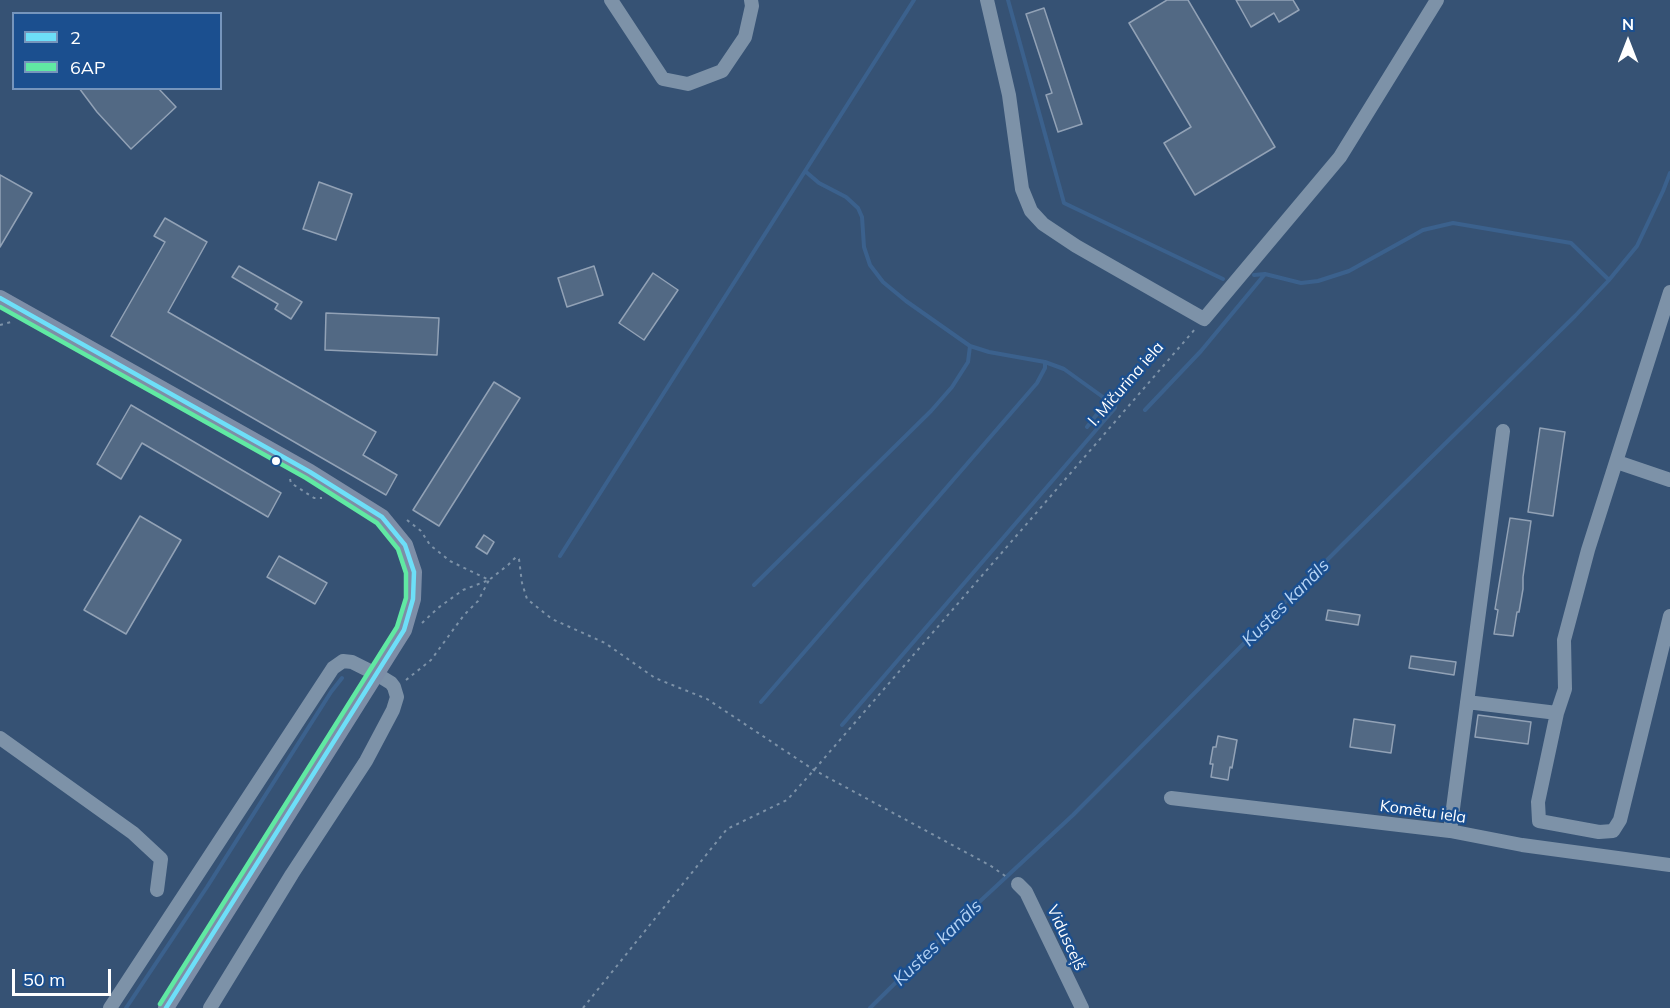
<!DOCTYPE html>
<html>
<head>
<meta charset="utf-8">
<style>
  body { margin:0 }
  #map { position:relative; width:1670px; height:1008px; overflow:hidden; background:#365274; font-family:Mulish,sans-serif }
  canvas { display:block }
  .legend { position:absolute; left:12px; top:12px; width:210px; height:78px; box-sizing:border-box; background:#1b4f8f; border:2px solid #7695bc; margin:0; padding:8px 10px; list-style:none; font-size:18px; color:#fff }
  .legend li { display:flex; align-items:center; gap:12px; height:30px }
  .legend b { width:30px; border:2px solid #7695bc }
  .north { position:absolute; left:1598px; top:12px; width:60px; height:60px; -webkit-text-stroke:4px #1b4f8f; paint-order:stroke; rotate:0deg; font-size:16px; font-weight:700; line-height:24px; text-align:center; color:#fff }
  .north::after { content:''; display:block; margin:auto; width:21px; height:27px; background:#fff; clip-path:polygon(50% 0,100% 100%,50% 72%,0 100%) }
  .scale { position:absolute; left:12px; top:969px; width:99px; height:27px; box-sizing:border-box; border:3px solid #fff; border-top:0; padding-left:8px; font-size:18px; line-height:21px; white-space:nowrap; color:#fff; -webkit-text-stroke:4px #1b4f8f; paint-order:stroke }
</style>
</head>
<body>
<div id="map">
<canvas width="1670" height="1008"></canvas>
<ul class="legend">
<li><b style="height:8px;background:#6ddff8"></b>2</li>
<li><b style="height:8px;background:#60e9a3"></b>6AP</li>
</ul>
<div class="north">N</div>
<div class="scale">50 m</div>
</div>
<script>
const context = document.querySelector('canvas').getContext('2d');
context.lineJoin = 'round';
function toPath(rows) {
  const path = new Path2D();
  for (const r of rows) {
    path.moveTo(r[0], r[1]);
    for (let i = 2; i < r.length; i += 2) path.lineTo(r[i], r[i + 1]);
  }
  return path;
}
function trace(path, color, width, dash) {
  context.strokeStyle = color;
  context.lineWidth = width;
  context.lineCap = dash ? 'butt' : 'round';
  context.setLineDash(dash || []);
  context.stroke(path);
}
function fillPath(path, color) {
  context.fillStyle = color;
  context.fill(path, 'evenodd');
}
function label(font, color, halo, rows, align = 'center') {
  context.font = font + ' Mulish,sans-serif';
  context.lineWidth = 5;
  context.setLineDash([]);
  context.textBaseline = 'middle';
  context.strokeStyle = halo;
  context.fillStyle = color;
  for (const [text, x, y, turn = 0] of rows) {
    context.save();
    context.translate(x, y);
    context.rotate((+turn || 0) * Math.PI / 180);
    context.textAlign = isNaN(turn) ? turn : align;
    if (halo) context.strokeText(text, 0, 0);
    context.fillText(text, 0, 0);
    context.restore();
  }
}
trace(toPath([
  [1008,0,1064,203,1223,279],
  [805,171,819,183,846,197,858,208,862,217,864,247,870,265,883,282,906,301,970,346,989,352,1045,362,1064,369,1114,405,1115,408,842,725],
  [1254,275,1265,274],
  [1145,410,1201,351,1265,274,1301,283,1318,281,1349,271,1423,230,1453,223,1571,243,1609,280],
  [1087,427,1108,400],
  [560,556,914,0],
  [754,585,931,411,952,387,968,362,970,346],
  [761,702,1037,383,1045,368,1045,362],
  [126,1008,207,887,331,692,342,678],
  [870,1008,949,930,1073,815,1344,543,1575,316,1609,280,1637,246,1663,191,1670,173]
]), '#3b618d', 4);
const building = toPath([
  [1167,0,1188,0,1275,147,1195,195,1164,143,1191,127,1129,23,1167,0],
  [1236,0,1293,0,1299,10,1279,22,1274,13,1251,27,1236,0],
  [1044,8,1082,124,1058,132,1046,95,1052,93,1026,14,1044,8],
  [79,88,158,88,176,107,131,149,97,112,79,88],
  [0,175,32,193,0,247,0,175],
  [319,182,352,194,336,240,303,229,319,182],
  [165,218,207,242,168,312,376,432,363,455,397,475,386,495,111,336,165,242,154,236,165,218],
  [239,266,302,302,291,319,275,309,278,304,232,277,239,266],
  [594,266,603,295,567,307,558,278,594,266],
  [653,273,678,290,644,340,619,323,653,273],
  [326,313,439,318,437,355,325,350,326,313],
  [494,382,520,398,439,526,413,510,494,382],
  [131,405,281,493,268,517,142,443,121,479,97,464,131,405],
  [1540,428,1565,432,1553,516,1528,512,1540,428],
  [140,516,181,540,126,634,84,610,140,516],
  [1510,518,1531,521,1523,577,1523,589,1519,612,1517,612,1513,636,1494,634,1498,610,1495,609,1510,518],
  [484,535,494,542,487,554,476,547,484,535],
  [279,556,327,583,315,604,267,577,279,556],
  [1328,610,1360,615,1358,625,1326,620,1328,610],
  [1411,656,1456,662,1454,675,1409,668,1411,656],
  [1478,715,1531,722,1528,744,1475,737,1478,715],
  [1354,719,1395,725,1391,753,1350,747,1354,719],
  [1218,736,1237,740,1232,768,1230,767,1228,780,1211,777,1213,764,1210,764,1213,747,1216,747,1218,736]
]);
fillPath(building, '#526984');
trace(building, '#92a2b6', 1.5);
trace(toPath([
  [0,325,11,322],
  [290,479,291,483,314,498,322,498],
  [407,520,421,531,430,545,450,561,489,580,508,565,516,557,519,559,522,583,527,599,552,619,605,643,655,678,707,699,814,770,991,866,1008,878],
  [422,623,438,608,463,590,489,580],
  [406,680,431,660,464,615,478,601,489,580],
  [583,1008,727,829,787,800,814,770,1196,328]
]), '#7d92a8', 2, [3, 4.5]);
trace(toPath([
  [611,0,663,79,688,84,722,71,745,37,752,6,751,0],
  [987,0,1009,95,1022,189,1031,211,1043,224,1076,246,1204,319,1340,157,1437,0],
  [1670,292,1588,550,1564,640,1565,689,1557,713,1538,802,1539,821,1599,832,1613,831,1620,820,1670,616],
  [1617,462,1670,480],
  [1467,702,1557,713],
  [0,738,133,833,161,859,157,890],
  [1171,798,1450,831,1522,845,1670,865],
  [1450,831,1503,431],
  [1018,884,1026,892,1082,1008],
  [110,1008,333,668,343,661,352,662,378,675,391,683,394,687,397,697,393,710,366,761,292,874,210,1008]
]), '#7d92a8', 14);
trace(toPath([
  [0,298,310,472,382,517,405,545,414,572,413,599,404,630,166,1008]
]), '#7d8ea7', 16);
trace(toPath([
  [0,298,310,472,382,517,405,545,414,572,413,599,404,630,166,1008]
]), '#6ddff8', 4.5);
trace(toPath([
  [0,307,306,478,377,523,398,549,406,573,406,598,397,627,160,1004]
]), '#60e9a3', 4.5);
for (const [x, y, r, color] of [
  [276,461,5,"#fff"]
]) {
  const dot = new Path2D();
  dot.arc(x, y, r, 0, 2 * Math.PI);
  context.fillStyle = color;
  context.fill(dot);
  trace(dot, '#1b4f8f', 2);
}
label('16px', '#fff', '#1b4f8f', [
  ["I. Mičurina iela",1126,384,-49],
  ["Komētu iela",1423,812,8],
  ["Vidusceļš",1066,938,65]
]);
label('italic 18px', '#b5d3f5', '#1b4f8f', [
  ["Kustes kanāls",1286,603,-45],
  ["Kustes kanāls",938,943,-44]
]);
</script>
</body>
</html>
